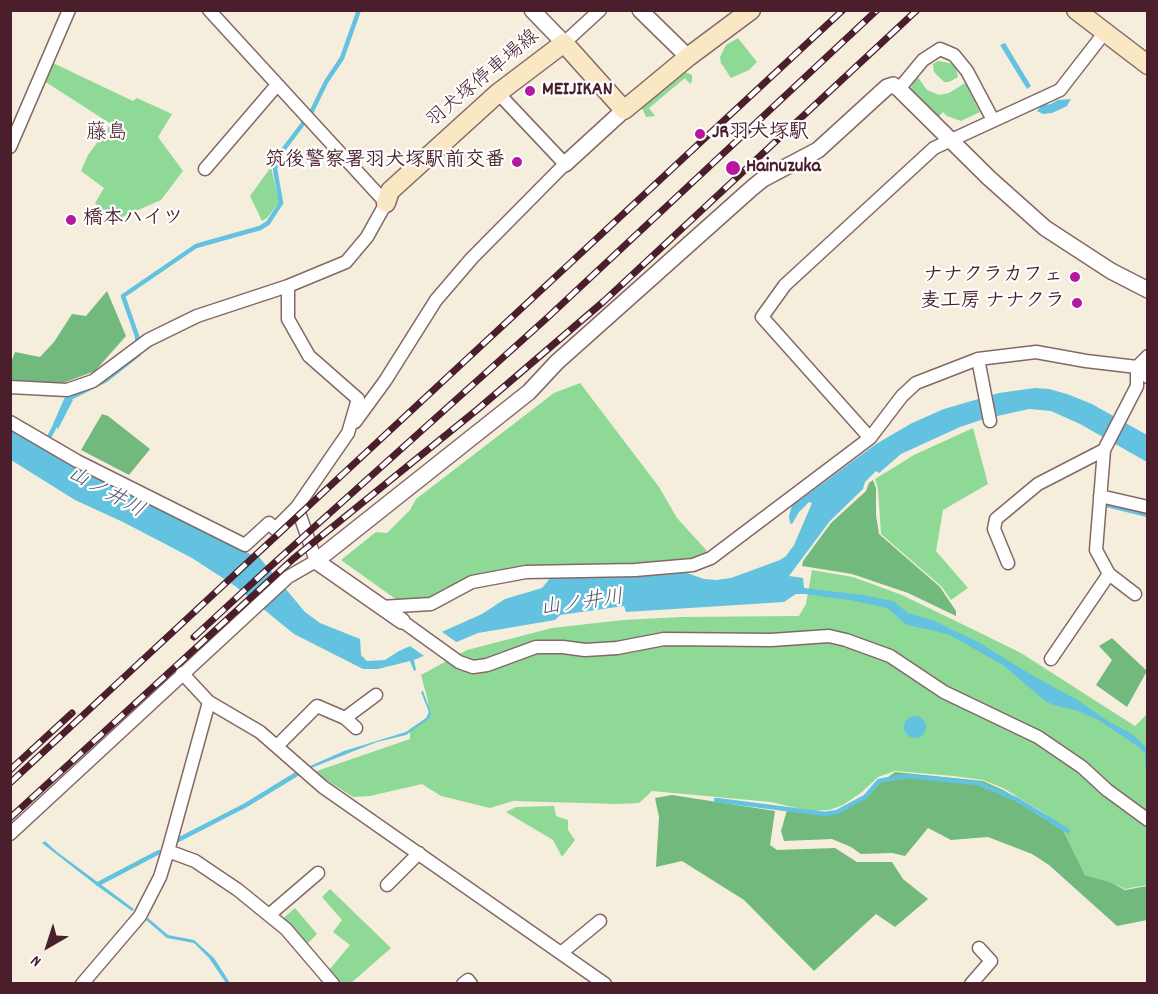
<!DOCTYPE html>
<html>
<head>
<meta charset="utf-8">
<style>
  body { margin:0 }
  #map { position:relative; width:1158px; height:994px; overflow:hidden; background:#f5eedc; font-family:Dekko,sans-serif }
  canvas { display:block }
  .frame { position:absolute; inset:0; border:12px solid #4a1f2b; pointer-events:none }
  .north { position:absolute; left:18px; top:916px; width:60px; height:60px; -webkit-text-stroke:4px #fff; paint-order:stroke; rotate:219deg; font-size:16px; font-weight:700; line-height:24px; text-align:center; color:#4a1f2b }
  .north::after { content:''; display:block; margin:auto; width:21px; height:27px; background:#4a1f2b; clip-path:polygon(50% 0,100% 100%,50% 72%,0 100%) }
</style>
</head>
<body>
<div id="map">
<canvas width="1158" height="994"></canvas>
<div class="frame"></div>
<div class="north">N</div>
</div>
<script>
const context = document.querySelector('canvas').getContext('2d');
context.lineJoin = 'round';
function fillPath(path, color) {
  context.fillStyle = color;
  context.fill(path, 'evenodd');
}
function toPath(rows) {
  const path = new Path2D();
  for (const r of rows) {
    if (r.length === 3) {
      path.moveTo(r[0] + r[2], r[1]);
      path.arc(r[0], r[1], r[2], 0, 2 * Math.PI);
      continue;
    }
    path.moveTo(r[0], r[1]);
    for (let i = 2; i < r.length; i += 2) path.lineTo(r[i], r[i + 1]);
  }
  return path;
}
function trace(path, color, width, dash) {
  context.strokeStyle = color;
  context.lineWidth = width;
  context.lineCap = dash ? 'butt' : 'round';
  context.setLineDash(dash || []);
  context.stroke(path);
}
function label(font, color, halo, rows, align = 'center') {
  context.font = font + ' Dekko,"Klee One",sans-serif';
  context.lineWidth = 4.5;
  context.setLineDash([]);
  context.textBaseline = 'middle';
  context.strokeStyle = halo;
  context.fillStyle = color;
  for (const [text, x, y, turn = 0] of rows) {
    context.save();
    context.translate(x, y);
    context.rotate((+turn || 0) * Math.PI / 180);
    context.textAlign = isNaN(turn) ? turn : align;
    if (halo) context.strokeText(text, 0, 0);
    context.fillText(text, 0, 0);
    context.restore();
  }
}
fillPath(toPath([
  [738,38,757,62,749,70,731,78,721,63,720,57,726,45],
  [938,61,950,63,956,68,958,77,949,82,944,82,934,72,933,64],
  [53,63,133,101,137,98,172,114,158,137,183,171,161,200,113,221,95,203,104,188,81,171,88,155,111,124,44,81],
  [685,72,692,75,692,81,690,84,685,78,649,108,655,116,646,117,642,108],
  [917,76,927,90,939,95,949,93,965,83,980,112,961,121,947,116,943,112,938,117,914,95,911,88,913,82],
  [271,167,279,202,268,217,262,221,250,196],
  [580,383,659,487,677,518,707,551,699,559,633,565,520,568,430,599,397,600,341,560,376,532,387,533,410,510,416,499,554,393],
  [973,428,988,484,943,510,936,551,968,588,951,600,942,587,881,534,878,489,875,479,914,455],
  [812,570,853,577,902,595,966,626,1021,653,1135,726,1147,714,1147,885,1125,889,1110,882,1085,875,1059,822,1003,788,983,780,954,776,895,771,878,777,862,792,843,805,829,810,809,811,771,802,652,791,639,803,616,804,513,801,490,808,441,796,422,784,370,796,353,797,314,772,410,739,410,729,429,717,428,701,421,675,467,650,552,628,623,620,681,617,799,616,806,604],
  [554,806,556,816,568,820,568,830,575,840,562,857,553,840,506,812,516,807],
  [330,889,391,948,351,983,339,983,329,970,350,945,333,932,342,920,322,897],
  [295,908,317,934,307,944,281,920]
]), '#8ed995');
fillPath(toPath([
  [107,291,126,336,95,371,63,383,11,382,10,365,15,352,40,357,54,342,72,314,86,316],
  [102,414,108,416,150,449,129,475,81,450],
  [873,480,876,488,876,515,879,534,940,587,956,611,956,616,908,593,852,574,802,566,803,561,831,523,866,491,869,483],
  [1112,638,1147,671,1127,707,1096,685,1112,660,1099,646],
  [895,772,983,781,1003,790,1059,822,1085,875,1110,882,1125,890,1147,886,1147,920,1117,926,1049,865,1032,854,988,837,951,840,928,828,905,856,892,853,861,854,851,847,832,839,784,841,781,831,787,810,826,815,866,798,880,783],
  [672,795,775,811,770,845,777,850,835,848,857,862,892,862,903,879,928,899,895,927,876,914,814,971,744,900,682,861,656,867,659,817,655,798]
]), '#72b97e');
fillPath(toPath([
  [1005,43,1031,86,1027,89,1000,45],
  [1071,99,1067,106,1052,113,1043,114,1037,111,1042,105,1051,104,1058,100],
  [1035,388,1049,389,1067,394,1092,404,1147,435,1147,462,1080,424,1051,411,1029,409,984,419,960,427,901,454,879,473,876,471,865,482,863,489,830,521,789,576,803,578,804,588,862,595,893,601,908,613,932,620,978,642,1035,677,1076,699,1111,723,1132,734,1147,748,1147,769,1145,769,1145,753,1140,748,1100,721,1078,711,1053,705,1045,701,1003,665,948,634,907,625,887,608,850,600,805,594,796,594,784,602,626,612,624,606,560,615,555,620,478,633,414,660,416,670,414,671,410,661,378,669,363,669,294,634,235,586,192,558,123,522,75,500,11,460,10,427,70,463,252,555,259,557,305,612,320,623,360,639,361,655,367,661,385,660,399,651,482,614,505,599,542,588,551,577,627,577,684,572,704,579,717,580,731,578,780,560,786,556,794,545,812,503,809,502,799,512,792,524,790,523,789,516,792,506,876,444,912,423,944,409,999,393],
  [65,397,73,400,58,429,53,424],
  [423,691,431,713,430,718,406,735,377,742,311,768,310,766,344,751,406,732,426,718,429,712,421,692],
  [915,727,11],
  [45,841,57,852,134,909,132,911,96,885,42,843],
  [148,918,168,935,194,940,214,958,230,983,226,983,209,958,194,943,167,938,146,920]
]), '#62c2e0');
fillPath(toPath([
  [438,629,459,644,427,658,407,644]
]), '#f5eedc');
trace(toPath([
  [67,401,68,399,106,380,139,354,137,336,123,296,196,246,260,228,268,223,281,203,275,169,280,154,311,113,326,82,342,58,359,10],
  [47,441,57,422],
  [1107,505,1148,515],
  [716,800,825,814,837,812,865,797,879,781,907,776,977,783,1016,799,1068,831],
  [178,840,246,805,300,772],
  [98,884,159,852]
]), '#62c2e0', 4.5);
const minor = toPath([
  [564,43,600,10],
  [899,89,923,60,940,49,954,55,967,71,993,120],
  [10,147,69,10],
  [205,169,277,85],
  [978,359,990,421],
  [10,387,67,390,93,381,148,340,197,316,288,286,346,262,367,237,386,203,209,10],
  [10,422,77,461,245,545,269,523,275,529,297,507],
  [355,422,385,381,436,300,472,258,565,164,498,93],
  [870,438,762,317,785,285,934,148,1060,90,1105,32],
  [1100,496,1148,507],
  [1008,563,994,529,996,519,1038,484,1104,450],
  [1109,574,1135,594],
  [381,607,431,604,472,582,526,572,635,570,693,565,711,558,870,438,902,396,916,383,978,359,1036,352,1086,361,1137,367,1148,377],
  [402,621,459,662,473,667,487,665,536,647,563,647,585,650,617,648,664,639,771,640,829,636,846,640,890,656,944,692,1038,737,1082,767,1107,790,1148,820],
  [1051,659,1109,574,1096,550,1104,450,1137,386,1137,367,1148,356],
  [209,702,260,732,323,787,605,984],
  [345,718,376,695],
  [277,746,317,706,345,718,356,728],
  [10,834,288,577,316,561,297,507,348,433,358,399,309,356,288,319,288,286],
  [168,851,195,861,238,890,286,929,333,984],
  [387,885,419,853],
  [269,915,318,873],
  [561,953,600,921],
  [82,984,140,916,160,877,168,851,209,702,182,673],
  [463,984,468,980,471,984],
  [971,984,991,961,979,948]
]);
const tertiary = toPath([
  [532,10,564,43],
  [640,10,688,57],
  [565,164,624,110],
  [402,621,316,561,529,392,557,362,752,188,763,179,818,150,887,87,893,85,899,89,989,178,1045,228,1111,271,1148,290]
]);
const secondary = toPath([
  [1076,10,1148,65],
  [386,203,390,191,498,93,564,43,624,110,688,57,751,10]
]);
trace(minor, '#866769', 15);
trace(tertiary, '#866769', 18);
trace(secondary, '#866769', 21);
trace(minor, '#fff', 12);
trace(tertiary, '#fff', 15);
trace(secondary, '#fae7c3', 18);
const rail = toPath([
  [194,637,272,565,547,318,877,10],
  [10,770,72,713],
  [10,783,843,10],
  [10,818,293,559,478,409,603,302,917,10]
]);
trace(rail, '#4a1f2b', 7);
trace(rail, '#fff', 4.5, [14]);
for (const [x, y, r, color] of [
  [530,91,6,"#b5179e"],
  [700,134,6,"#b5179e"],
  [517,162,6,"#b5179e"],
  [733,168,8,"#b5179e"],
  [71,220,6,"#b5179e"],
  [1075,277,6,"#b5179e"],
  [1077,303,6,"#b5179e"]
]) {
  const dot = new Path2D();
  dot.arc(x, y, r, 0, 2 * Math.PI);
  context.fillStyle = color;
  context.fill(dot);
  trace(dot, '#fff', 2);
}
label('20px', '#4a1f2b', '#fff', [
  ["羽犬塚停車場線",484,80,-40]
]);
label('bold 20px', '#4a1f2b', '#fff', [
  ["MEIJIKAN",542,91],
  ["JR羽犬塚駅",712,134],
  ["筑後警察署羽犬塚駅前交番",505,162,"right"],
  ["Hainuzuka",746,168],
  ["橋本ハイツ",83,220],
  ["ナナクラカフェ",1063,277,"right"],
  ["麦工房 ナナクラ",1065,303,"right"]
], 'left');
label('21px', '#4a1f2b', '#fff', [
  ["藤島",107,135]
]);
label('italic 21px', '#52586a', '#fff', [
  ["山ノ井川",105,494,29],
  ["山ノ井川",582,605,-8]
]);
</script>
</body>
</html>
